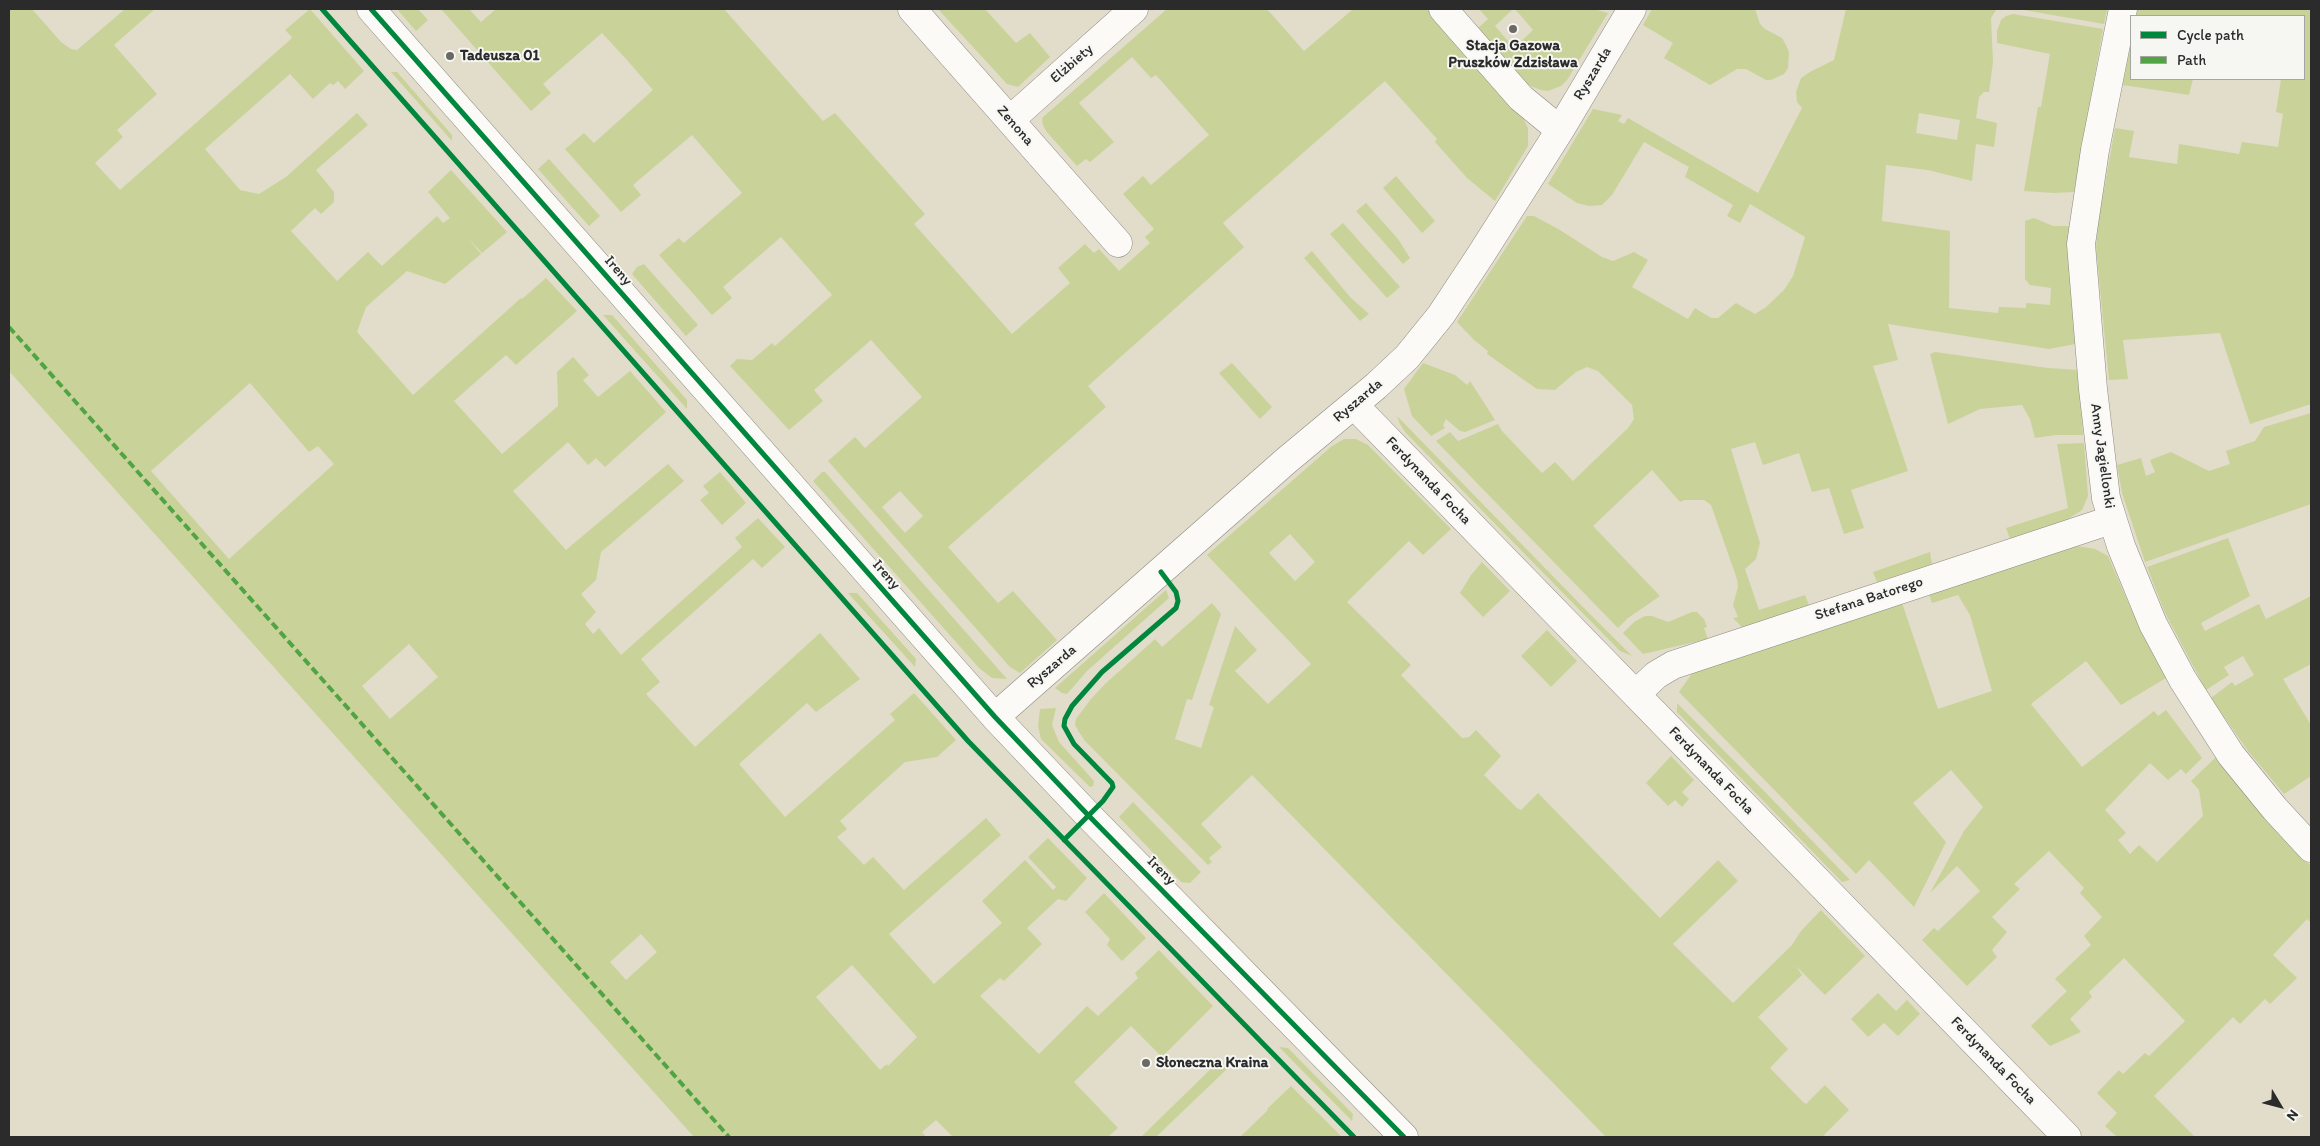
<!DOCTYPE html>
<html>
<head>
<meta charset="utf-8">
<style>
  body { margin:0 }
  #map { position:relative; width:2320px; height:1146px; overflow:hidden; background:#e2dcca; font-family:Itim,sans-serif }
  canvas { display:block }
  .frame { position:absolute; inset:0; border:10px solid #2b2b2b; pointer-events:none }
  .legend { position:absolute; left:2130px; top:15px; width:175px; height:65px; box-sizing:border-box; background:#f6f6f2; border:1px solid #a5a5a2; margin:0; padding:6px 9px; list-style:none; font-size:15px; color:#2b2b2b }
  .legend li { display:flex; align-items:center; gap:10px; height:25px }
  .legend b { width:25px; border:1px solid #a5a5a2 }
  .north { position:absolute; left:2255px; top:1081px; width:50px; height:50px; -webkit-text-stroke:4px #f6f6f2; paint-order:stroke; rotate:127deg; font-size:14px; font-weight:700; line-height:20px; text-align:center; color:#2b2b2b }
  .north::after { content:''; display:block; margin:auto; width:18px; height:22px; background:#2b2b2b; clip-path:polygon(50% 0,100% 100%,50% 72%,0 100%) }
</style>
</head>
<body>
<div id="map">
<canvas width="2320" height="1146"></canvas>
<div class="frame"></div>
<ul class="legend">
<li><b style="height:6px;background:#00873e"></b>Cycle path</li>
<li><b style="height:6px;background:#51a443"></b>Path</li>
</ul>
<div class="north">N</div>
</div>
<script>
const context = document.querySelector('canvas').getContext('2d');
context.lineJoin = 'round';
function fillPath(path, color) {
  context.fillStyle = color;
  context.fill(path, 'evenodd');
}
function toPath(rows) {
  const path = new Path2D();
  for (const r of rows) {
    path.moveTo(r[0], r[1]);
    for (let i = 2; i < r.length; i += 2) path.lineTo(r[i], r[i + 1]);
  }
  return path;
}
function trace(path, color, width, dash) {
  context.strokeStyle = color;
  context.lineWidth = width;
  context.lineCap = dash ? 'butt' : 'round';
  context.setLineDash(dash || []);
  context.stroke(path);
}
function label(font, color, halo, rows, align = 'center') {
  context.font = font + ' Itim,sans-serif';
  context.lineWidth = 4;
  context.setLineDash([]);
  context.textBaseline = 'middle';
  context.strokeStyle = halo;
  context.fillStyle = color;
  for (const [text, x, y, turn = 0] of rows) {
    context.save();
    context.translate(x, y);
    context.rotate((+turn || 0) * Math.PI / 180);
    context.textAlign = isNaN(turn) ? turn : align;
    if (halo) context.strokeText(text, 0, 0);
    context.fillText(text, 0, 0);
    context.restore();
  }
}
fillPath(toPath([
  [9,9,32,9,61,42,71,49,77,50,125,9,155,9,114,45,157,94,117,130,123,137,95,163,120,190,291,39,292,37,285,30,310,9,364,71,345,89,338,81,333,85,330,83,313,99,290,74,205,149,240,190,259,194,286,177,357,113,368,125,316,170,334,192,334,202,321,214,315,208,291,231,337,281,368,252,382,266,437,216,443,223,450,218,428,192,451,170,507,232,482,253,468,238,481,254,445,284,407,271,366,307,357,332,413,395,521,298,522,299,546,278,577,311,516,365,506,355,454,401,502,454,558,406,557,372,573,357,589,375,583,380,598,397,630,371,666,412,605,467,596,458,588,465,568,442,513,491,566,550,668,464,684,481,601,552,596,580,581,594,596,612,585,624,593,634,599,628,621,655,742,547,735,538,758,518,785,547,762,568,753,559,641,659,660,682,646,694,695,747,820,633,860,679,816,712,807,703,739,764,785,817,895,720,890,714,914,693,956,740,937,757,905,762,840,821,847,829,837,837,864,865,873,857,904,890,986,818,1001,835,889,934,934,984,1002,923,982,901,1025,860,1053,890,1056,887,1028,857,1048,838,1087,878,1066,901,1058,899,1027,928,1042,944,1004,981,1000,978,980,996,1039,1054,1087,1006,1098,1016,1138,978,1135,973,1159,950,1213,1006,1162,1057,1131,1026,1074,1082,1118,1128,1108,1137,953,1137,936,1120,922,1132,926,1137,694,1137,9,371],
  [250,383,309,452,318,446,334,464,229,559,151,471],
  [409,644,438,677,390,719,362,686],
  [641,934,657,952,626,980,610,962],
  [852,965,917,1037,888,1066,887,1064,880,1070,816,997],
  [397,9,418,9,428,20,416,31],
  [441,9,469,9,481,22,496,9,724,9,823,121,835,113,925,214,914,224,1012,334,1070,283,1058,268,1085,244,1094,253,1099,249,1119,271,1150,243,1145,237,1154,229,1123,194,1143,176,1151,185,1209,135,1156,75,1151,78,1132,57,1079,103,1114,142,1090,162,1086,159,1077,166,1046,131,1043,125,1042,118,1167,9,1267,9,1304,51,1353,9,1427,9,1523,118,1528,128,1528,146,1495,201,1467,178,1435,142,1437,139,1385,81,1223,223,1244,247,1088,386,1106,407,948,547,998,603,1013,591,1057,640,1020,673,1010,667,828,461,855,437,865,448,922,397,871,340,814,390,823,401,789,430,730,366,737,359,752,360,772,343,775,346,832,295,781,237,723,287,732,298,712,315,659,255,679,238,684,243,742,193,692,135,633,185,641,195,621,212,565,149,584,133,594,143,653,90,627,60,602,33,543,84,551,93,531,111],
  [900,491,923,516,905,533,882,507],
  [938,9,985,9,1016,43,1030,33,1050,57,1018,87,1007,84],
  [1479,9,1513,9,1495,26,1514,48,1533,30,1515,9,1594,9,1608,13,1567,80,1561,86,1548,91,1541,90,1525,84,1477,29,1488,19],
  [1652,9,1755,9,1760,24,1765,29,1782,38,1786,45,1789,52,1788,68,1784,74,1771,80,1766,80,1746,69,1737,69,1710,85,1664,58,1673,43,1643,25],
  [1846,9,1999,9,1996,10,1991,18,1993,62,1989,92,1984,92,1979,97,1976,118,1997,123,1994,147,1976,144,1972,181,1928,170,1886,165,1882,221,1950,231,1949,308,1998,313,1999,307,2026,308,2026,303,2050,305,2051,288,2030,285,2025,279,2025,221,2034,218,2053,226,2069,226,2068,241,2075,344,2049,349,1888,324,1898,360,1873,366,1908,471,1851,490,1864,528,1844,534,1829,488,1812,492,1799,453,1763,465,1755,442,1731,449,1760,543,1756,559,1745,569,1759,610,1805,595,1809,605,1743,628,1733,618,1738,617,1733,605,1738,587,1737,579,1711,505,1704,500,1685,500,1680,502,1652,470,1593,526,1660,596,1628,618,1618,628,1436,441,1450,432,1458,441,1498,424,1502,431,1542,473,1555,462,1573,481,1628,428,1634,419,1632,405,1598,371,1587,367,1576,372,1555,390,1537,389,1487,354,1488,351,1474,340,1457,322,1527,216,1534,216,1560,230,1602,257,1613,261,1634,252,1648,260,1632,287,1688,319,1695,308,1711,318,1718,318,1736,303,1755,314,1766,307,1784,290,1793,276,1805,237,1750,204,1740,223,1727,216,1733,205,1685,177,1689,167,1644,142,1612,195,1602,205,1589,206,1577,203,1548,184,1593,109,1622,115,1618,121,1624,124,1628,118,1758,193,1802,108,1797,102,1796,92,1801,78,1810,72,1834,60],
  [1919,113,1960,120,1957,140,1916,133],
  [2018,9,2107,9,2104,24],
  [2138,9,2311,9,2311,404,2250,424,2220,333,2123,340,2128,379,2109,380,2096,248,2098,224,2115,128,2134,131,2129,157,2177,164,2179,144,2239,154,2242,142,2278,147,2283,114,2276,112,2281,79,2304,79,2304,16,2136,16],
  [2013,14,2103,29,2074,192,2054,193,2024,191,2038,107,2041,107,2050,54,1997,43,1997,31,2001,20,2006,16],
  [2131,43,2131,79,2193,79,2189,95,2123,85],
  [391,72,397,72,452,135,452,141],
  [549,159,600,216,589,226,538,169],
  [1396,176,1435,221,1422,233,1383,188],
  [1366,203,1398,239,1410,258,1403,264,1356,211],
  [1343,223,1400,287,1387,298,1330,234],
  [1312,251,1350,297,1369,314,1360,321,1304,258],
  [644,264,698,325,686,336,632,274,637,267],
  [603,315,612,315,687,400,687,409],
  [1935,352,2048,368,2079,370,2083,435,2056,435,2035,438,2030,419,2022,405,1980,409,1948,424,1930,354],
  [1232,363,1272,407,1260,419,1219,373],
  [1423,363,1455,375,1467,385,1470,381,1495,420,1465,432,1460,431,1446,419,1443,425,1445,428,1431,436,1412,416,1404,389],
  [2311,413,2311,504,2145,562,2122,493,2117,465,2141,458,2146,476,2155,472,2150,460,2171,452,2209,471,2230,464,2226,451,2255,441,2264,427],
  [1397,416,1580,604,1632,656,1620,651,1405,432,1400,424],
  [1344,439,1356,439,1368,445,1451,529,1423,555,1409,541,1347,602,1411,665,1401,675,1462,738,1469,737,1476,730,1501,756,1484,775,1517,808,1521,810,1538,793,1660,918,1718,860,1738,881,1673,944,1733,1003,1792,945,1801,931,1821,910,1865,956,1825,995,1796,966,1802,975,1758,1017,1788,1049,1770,1068,1802,1101,1806,1104,1825,1085,1849,1110,1824,1135,1826,1137,1606,1137,1252,775,1201,824,1222,847,1209,858,1212,862,1208,865,1085,741,1079,732,1075,725,1076,719,1091,699,1105,684,1155,639,1162,647,1212,603,1221,614,1192,700,1187,699,1175,739,1201,748,1214,707,1209,705,1235,626,1257,650,1235,671,1268,704,1311,664,1207,555,1332,446],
  [1290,534,1315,562,1295,581,1269,553],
  [2084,443,2088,496,2082,510,2065,521,2010,539,2006,528,2068,508,2057,444],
  [720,472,746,503,722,525,700,500,709,493,703,486],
  [822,472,825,472,1007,679,992,678,979,668,813,481],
  [2228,538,2250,596,2201,623,2205,631,2259,604,2266,619,2311,596,2311,664,2283,679,2311,725,2311,776,2284,794,2248,751,2211,698,2232,682,2235,686,2254,675,2243,656,2224,667,2229,675,2206,690,2165,613,2147,567],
  [2077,546,2095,549,2108,556,2131,609,2166,678,2121,705,2086,661,2031,704,2082,767,2154,711,2158,716,2166,710,2202,758,2186,774,2181,769,2168,780,2150,763,2105,810,2126,833,2118,840,2130,854,2139,845,2157,862,2203,816,2199,790,2191,781,2216,757,2254,805,2311,866,2311,923,2307,919,2273,955,2297,978,2270,1004,2265,999,2240,1024,2233,1017,2154,1096,2195,1137,2117,1137,2105,1126,2117,1113,2097,1093,2119,1070,2123,1074,2145,1053,2149,1056,2185,1021,2124,958,2089,992,2092,997,2070,1019,2081,1032,2050,1046,2031,1026,2067,991,2055,979,2091,945,2084,936,2102,917,2080,893,2084,888,2049,851,2014,884,2020,889,1992,917,2007,932,1992,950,1997,957,1967,986,1922,940,1934,928,1938,931,1980,891,1957,866,1930,893,1964,831,1983,807,1951,770,1913,803,1946,842,1914,907,1869,860,1856,874,1679,692,1693,672,1902,603,1938,709,1992,691,1970,615,1958,595,1932,603,1929,594],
  [1930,552,1932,564,1877,582,1873,572],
  [1482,562,1510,591,1483,617,1460,593,1471,575],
  [1166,590,1169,598,1087,671,1067,694,1062,693,1055,688],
  [848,593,857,593,916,659,915,667],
  [1692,612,1697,612,1704,619,1707,627,1704,628,1708,639,1643,654,1623,633,1634,622,1645,616,1652,616,1668,622],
  [1547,630,1577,661,1551,687,1521,656],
  [1677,703,1765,792,1850,880,1842,882,1677,712],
  [1056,708,1052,725,1059,742,1094,781,1093,786,1090,787,1041,739,1038,726,1040,709],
  [1671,756,1694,780,1682,792,1689,799,1682,807,1675,800,1668,806,1646,783],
  [1133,802,1201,872,1190,883,1181,882,1119,817],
  [1104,893,1146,938,1122,961,1107,945,1110,939,1085,912],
  [1878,993,1896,1011,1907,1000,1920,1014,1898,1036,1884,1023,1868,1037,1851,1019],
  [1279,1047,1288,1048,1353,1114,1352,1121],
  [1220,1060,1228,1068,1156,1137,1141,1137],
  [1291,1086,1341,1136,1240,1137,1268,1110,1267,1109]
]), '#c9d399');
const minor = toPath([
  [371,9,995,717,1088,815,1404,1137],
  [912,9,1118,243],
  [1443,9,1521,98,1560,130],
  [2123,9,2095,150,2081,244,2093,389,2106,498,2121,546,2153,624,2183,680,2231,755,2275,809,2311,848],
  [1010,120,1134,9],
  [1354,405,2067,1137],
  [1636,694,1656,675,1673,665,2111,520],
  [995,717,1287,460,1376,386,1407,357,1441,315,1480,256,1560,130,1632,9]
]);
trace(minor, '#8c8980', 29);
trace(minor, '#fbfaf7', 28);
trace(toPath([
  [9,327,729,1137]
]), '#51a443', 4, [8, 4]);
trace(toPath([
  [322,9,968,741,1354,1137],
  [371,9,995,717,1088,815,1404,1137],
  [1064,840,1103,801,1113,787,1112,783,1074,744,1064,726,1065,719,1072,706,1102,672,1176,608,1178,601,1176,592,1161,572]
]), '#00873e', 5);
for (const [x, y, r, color] of [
  [1513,29,5,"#6b6963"],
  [450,56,5,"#6b6963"],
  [1146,1063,5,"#6b6963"]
]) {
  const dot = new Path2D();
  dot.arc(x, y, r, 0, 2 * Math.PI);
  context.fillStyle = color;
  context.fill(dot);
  trace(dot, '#f6f6f2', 2);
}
label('bold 15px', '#2b2b2b', '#f6f6f2', [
  ["Stacja Gazowa",1513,46,"center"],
  ["Pruszków Zdzisława",1513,63,"center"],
  ["Tadeusza 01",460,56],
  ["Słoneczna Kraina",1156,1063]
], 'left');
label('15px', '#2b2b2b', '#f6f6f2', [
  ["Elżbiety",1072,64,-41],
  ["Ryszarda",1593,74,-59],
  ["Zenona",1015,126,49],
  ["Ireny",618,271,49],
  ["Ryszarda",1358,401,-40],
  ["Anny Jagiellonki",2102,456,82],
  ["Ferdynanda Focha",1428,481,46],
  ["Ireny",886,575,49],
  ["Stefana Batorego",1869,599,-18],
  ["Ryszarda",1052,667,-40],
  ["Ferdynanda Focha",1711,771,46],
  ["Ireny",1161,871,45],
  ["Ferdynanda Focha",1993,1061,46]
]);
</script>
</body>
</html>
